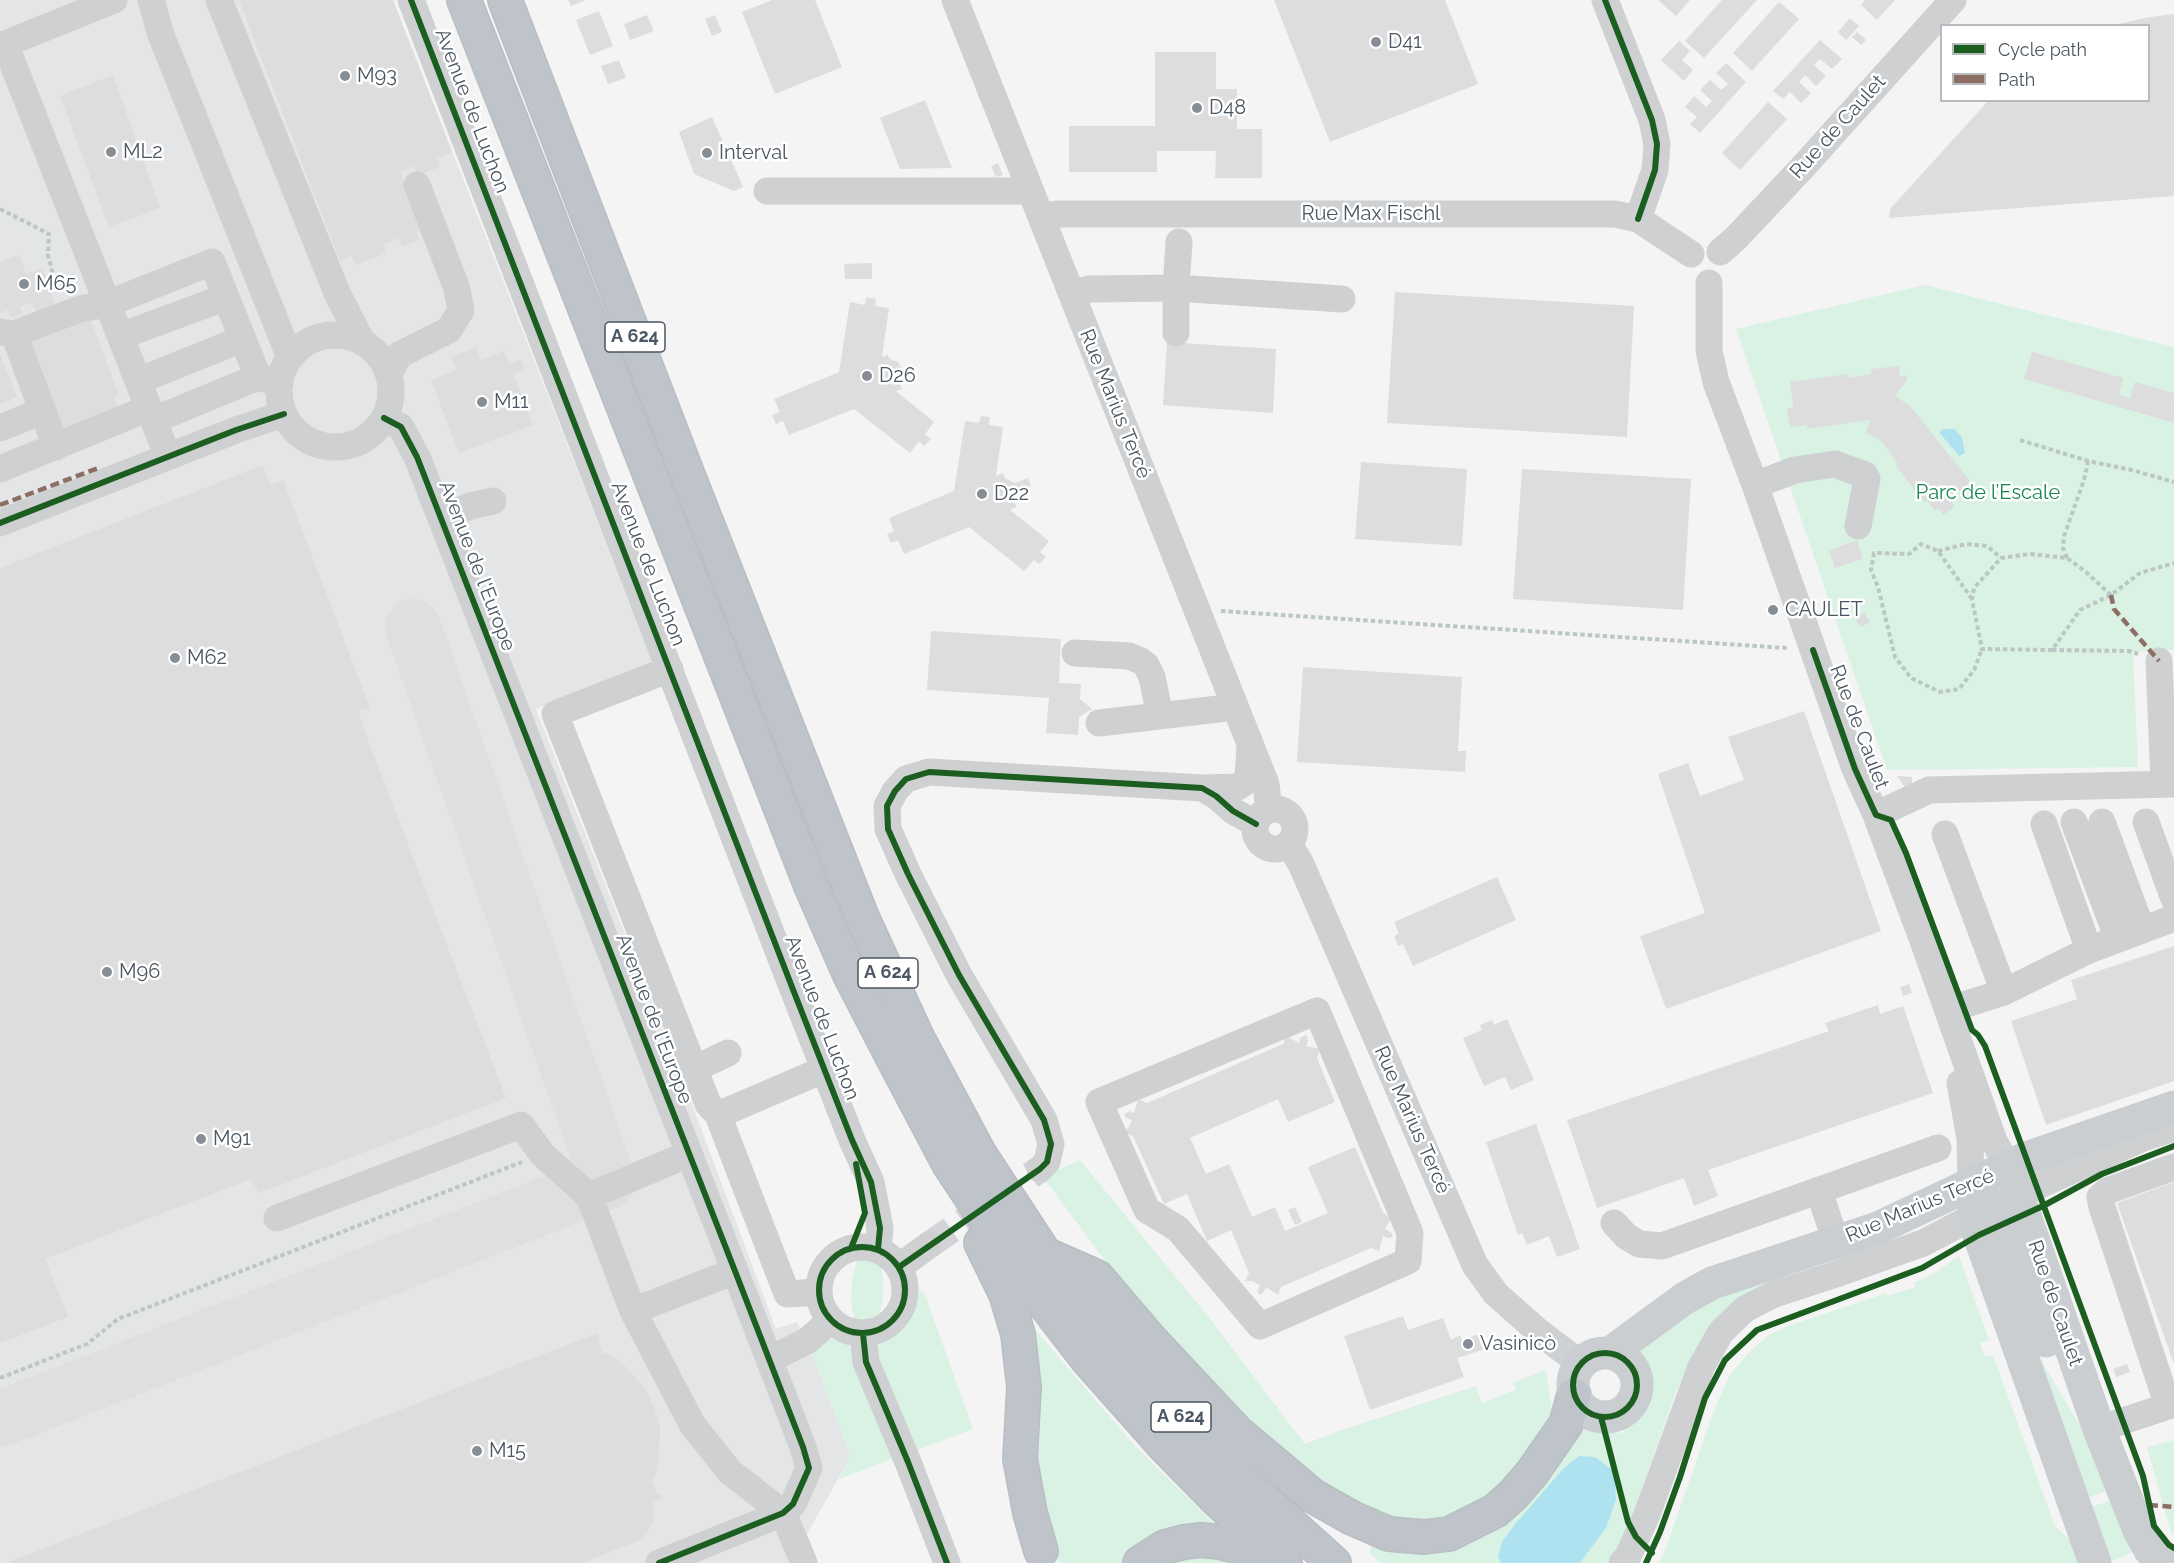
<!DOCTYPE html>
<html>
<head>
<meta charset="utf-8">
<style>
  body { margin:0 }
  #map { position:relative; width:2174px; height:1563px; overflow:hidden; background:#f4f4f4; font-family:Raleway,sans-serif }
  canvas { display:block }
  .legend { position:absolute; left:1940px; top:24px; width:210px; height:78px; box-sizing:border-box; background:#fff; border:2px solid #b7bbc0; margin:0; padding:8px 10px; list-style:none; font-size:18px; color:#4a5661 }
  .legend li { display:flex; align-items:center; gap:12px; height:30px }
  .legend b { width:30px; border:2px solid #b7bbc0 }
</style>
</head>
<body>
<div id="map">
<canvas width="2174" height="1563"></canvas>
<ul class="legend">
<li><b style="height:8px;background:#1b5e20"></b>Cycle path</li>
<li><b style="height:8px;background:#8d6e63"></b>Path</li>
</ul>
</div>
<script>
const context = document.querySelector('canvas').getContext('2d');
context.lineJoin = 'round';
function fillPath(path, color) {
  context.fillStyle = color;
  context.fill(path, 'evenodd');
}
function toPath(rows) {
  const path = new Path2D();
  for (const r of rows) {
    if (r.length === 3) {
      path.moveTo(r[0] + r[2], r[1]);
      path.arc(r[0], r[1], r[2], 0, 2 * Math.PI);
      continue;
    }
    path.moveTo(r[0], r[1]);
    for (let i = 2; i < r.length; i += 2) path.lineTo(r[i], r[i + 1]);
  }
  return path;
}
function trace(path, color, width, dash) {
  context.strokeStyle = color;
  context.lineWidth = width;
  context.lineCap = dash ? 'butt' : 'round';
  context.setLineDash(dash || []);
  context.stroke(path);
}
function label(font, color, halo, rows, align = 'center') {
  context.font = font + ' Raleway,sans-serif';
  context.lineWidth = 5;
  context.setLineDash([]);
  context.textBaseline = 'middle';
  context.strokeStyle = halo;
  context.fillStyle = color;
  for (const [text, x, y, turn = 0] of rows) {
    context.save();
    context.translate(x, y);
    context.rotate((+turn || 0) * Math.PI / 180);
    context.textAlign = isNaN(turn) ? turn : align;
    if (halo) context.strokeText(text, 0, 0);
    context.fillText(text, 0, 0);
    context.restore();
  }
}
fillPath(toPath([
  [0,0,393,0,652,661,536,709,687,1091,776,1329,797,1322,811,1351,851,1456,807,1534,818,1563,0,1563]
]), '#e4e5e7');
fillPath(toPath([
  [1925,285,2174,347,2174,650,2133,652,2138,767,1887,770,1736,329],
  [1080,1160,1211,1320,1305,1444,1336,1432,1476,1386,1482,1403,1516,1390,1514,1382,1546,1370,1552,1410,1546,1421,1550,1427,1511,1473,1484,1498,1462,1511,1430,1523,1387,1517,1336,1491,1296,1465,1250,1422,1185,1354,1112,1270,1043,1177],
  [867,1253,879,1256,883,1278,883,1297,879,1316,863,1320,854,1319,851,1299,852,1279,859,1254],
  [1959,1256,1989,1340,1980,1343,1985,1357,1993,1355,2055,1526,2070,1540,2077,1563,1659,1563,1666,1548,1716,1405,1730,1375,1751,1350,1769,1335,1785,1327,1886,1293,1888,1296,1915,1287,1914,1283,1933,1274],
  [1782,1271,1784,1278,1696,1350,1675,1394,1627,1531,1613,1555,1606,1563,1381,1563,1369,1553,1373,1542,1448,1545,1579,1421,1593,1429,1622,1433,1648,1408,1653,1389,1649,1368,1637,1349,1701,1301],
  [920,1291,924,1292,973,1429,912,1452,875,1360,876,1350,882,1342,913,1315],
  [1031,1325,1135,1446,1221,1530,1127,1563,1059,1563,1044,1516,1034,1467],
  [833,1339,843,1340,849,1346,897,1457,839,1479,851,1456,811,1351,824,1341],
  [2038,1351,2046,1369,2089,1440,2109,1490,2082,1500],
  [2174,1440,2174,1535,2171,1533,2147,1447],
  [2112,1500,2132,1552,2108,1563,2085,1509],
  [1194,1554,1245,1563,1163,1563]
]), '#d9f2e3');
fillPath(toPath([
  [1943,429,1955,429,1962,438,1965,453,1959,456,1939,432],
  [1579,1456,1595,1457,1614,1471,1616,1500,1606,1528,1582,1560,1579,1563,1501,1563,1498,1556,1502,1542,1516,1523,1563,1469]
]), '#aee2f0');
trace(toPath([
  [0,1419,608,1181,413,627]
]), '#dedfe0', 56);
fillPath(toPath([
  [239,0,393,0,452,152,437,158,440,167,418,175,415,166,400,172,422,230,416,232,419,240,402,247,399,238,383,245,386,253,356,265,352,256,340,261],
  [568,0,586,0,571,6],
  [772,0,815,0,842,67,775,94,742,12],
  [1274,0,1445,0,1478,84,1330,142],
  [1658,0,1690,0,1676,16],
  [1722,0,1757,0,1704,58,1685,41],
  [1865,0,1895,0,1877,20,1861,5],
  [1779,2,1799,19,1752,71,1733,53],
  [599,11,613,46,590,55,576,20],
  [2174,14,2174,196,1889,218,1890,209,1989,100,2148,100,2148,26,2113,25,2150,17],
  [647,15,654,31,630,40,624,24],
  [715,15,722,32,712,36,705,19],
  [1850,18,1859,26,1846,40,1838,32],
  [1857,32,1866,40,1861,45,1852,37],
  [1820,40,1842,59,1832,69,1820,59,1814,65,1826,76,1816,86,1805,75,1799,82,1811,93,1801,103,1790,92,1783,99,1773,91],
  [1679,41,1690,51,1682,60,1693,70,1684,81,1661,60],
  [1155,52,1216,52,1216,89,1237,89,1237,129,1262,129,1262,178,1215,178,1216,151,1157,151,1157,172,1069,172,1069,126,1155,126],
  [619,60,626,78,608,84,601,66],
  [1726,63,1746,82,1700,133,1690,124,1697,117,1685,107,1694,96,1706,107,1712,101,1700,90,1710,80,1721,90,1728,84,1716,73],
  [113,75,160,208,109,227,60,96],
  [925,100,952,168,900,169,880,118],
  [1768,102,1787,119,1740,170,1722,153],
  [712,117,743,187,734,191,694,174,679,132],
  [998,163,1003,175,996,177,991,166],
  [19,255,26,274,42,268,55,304,36,312,32,303,20,307,23,313,11,318,7,310,0,313,0,262],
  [872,263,872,279,845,279,844,264],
  [1395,292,1634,306,1627,437,1387,423],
  [866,297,876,299,875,306,889,308,882,357,888,355,890,359,898,362,903,371,900,384,902,389,896,391,934,422,925,434,931,439,924,446,919,441,910,453,854,409,789,435,783,421,776,424,772,415,780,412,774,399,839,372,850,302,865,305],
  [90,318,119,395,114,397,118,408,62,429,28,342],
  [1167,342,1276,349,1273,413,1163,405],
  [476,348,481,360,504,351,509,364,521,360,525,370,513,374,533,425,459,453,431,380,457,370,451,357],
  [2032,352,2123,378,2119,395,2130,398,2135,382,2174,393,2174,423,2024,379],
  [0,354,17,397,0,404],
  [1899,366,1900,376,1906,375,1907,380,1895,396,1910,406,1972,484,1971,487,1962,494,1959,490,1948,498,1955,506,1943,515,1938,508,1935,511,1927,500,1924,502,1896,466,1898,464,1882,442,1866,432,1870,420,1807,429,1807,425,1790,427,1787,409,1793,408,1793,403,1790,382,1848,374,1849,378,1872,374,1871,369],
  [981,416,990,417,989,425,1003,427,996,476,1003,473,1005,478,1015,483,1028,478,1031,486,1018,491,1015,503,1017,507,1010,510,1049,541,1040,552,1046,557,1039,564,1034,560,1024,571,969,527,904,554,898,540,891,543,887,534,894,531,889,518,954,491,965,421,979,423],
  [1361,462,1467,469,1462,546,1355,539],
  [263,465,270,485,283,480,370,708,359,711,364,730,506,1098,259,1193,251,1179,45,1259,68,1317,0,1343,0,568],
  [1522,469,1691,479,1683,610,1513,599],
  [1857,540,1863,559,1835,568,1829,551],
  [1774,603,1779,615,1772,618,1767,605],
  [1864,612,1870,622,1861,627,1855,618],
  [931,631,1061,639,1059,683,1081,684,1080,699,1092,709,1079,717,1078,735,1046,733,1049,698,927,690],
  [1303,667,1462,677,1458,751,1466,751,1465,772,1297,762],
  [1804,711,1881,931,1666,1009,1640,936,1705,913,1658,774,1688,763,1700,796,1744,780,1728,737],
  [1897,776,1912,777,1912,786,1904,786],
  [1497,877,1516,920,1413,966,1403,944,1398,946,1394,936,1399,934,1394,922],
  [2174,946,2174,1081,2046,1125,2011,1021,2077,999,2071,980],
  [1909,984,1912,993,1903,996,1900,987],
  [1878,1005,1880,1014,1903,1006,1933,1093,1708,1170,1718,1196,1694,1206,1684,1178,1597,1208,1567,1120,1829,1031,1825,1023],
  [1507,1019,1534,1080,1511,1090,1505,1077,1484,1086,1463,1038,1482,1030,1480,1025,1492,1020,1494,1025],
  [1306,1035,1308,1041,1306,1046,1320,1049,1317,1058,1335,1102,1288,1122,1278,1099,1190,1138,1206,1174,1229,1164,1252,1217,1275,1207,1285,1231,1328,1213,1308,1167,1355,1147,1383,1213,1391,1218,1385,1229,1391,1232,1393,1237,1388,1238,1383,1236,1379,1251,1371,1248,1281,1287,1278,1295,1266,1287,1263,1293,1259,1295,1258,1290,1260,1285,1252,1281,1245,1281,1249,1273,1231,1230,1207,1241,1187,1194,1164,1204,1133,1136,1124,1132,1129,1127,1132,1120,1126,1118,1124,1114,1130,1111,1134,1113,1138,1099,1147,1103,1283,1044,1286,1036,1299,1043,1300,1038],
  [1536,1124,1580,1249,1557,1257,1549,1236,1527,1245,1522,1233,1518,1235,1486,1142],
  [2174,1182,2174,1364,2117,1203],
  [1295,1207,1302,1222,1295,1225,1288,1210],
  [1403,1316,1408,1330,1443,1318,1451,1340,1460,1335,1462,1340,1479,1334,1485,1349,1457,1358,1464,1377,1370,1410,1344,1336],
  [598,1333,600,1338,597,1339,603,1355,606,1353,623,1364,646,1390,655,1410,660,1427,659,1459,654,1478,651,1479,657,1494,660,1493,662,1498,652,1502,654,1519,647,1533,638,1541,625,1546,581,1563,6,1563],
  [2127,1364,2130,1372,2116,1377,2113,1369]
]), '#ddddde');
trace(toPath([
  [929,1245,1040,1169]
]), '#d2d4d7', 27, [27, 14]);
const highway = toPath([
  [464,0,811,886,850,975,895,1062,949,1164,1023,1276,1087,1359,1166,1448,1214,1497,1285,1563],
  [505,0,691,483,862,917,917,1037,979,1153,1045,1254,1088,1314,1140,1373,1243,1481,1334,1563],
  [981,1243,1006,1294,1018,1334,1024,1387,1020,1459,1030,1513,1041,1551],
  [1047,1255,1097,1277,1149,1338,1237,1432,1313,1496,1352,1518,1389,1534,1424,1537,1449,1534,1495,1511,1513,1495,1532,1473,1566,1424,1574,1395],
  [1140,1563,1165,1547,1184,1542,1201,1540,1220,1542,1243,1548,1260,1563]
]);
trace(highway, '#b9bec3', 36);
trace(toPath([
  [0,209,49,234,48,255,52,271,59,280,72,289],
  [2020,440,2088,461,2132,470,2174,482],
  [1938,551,1966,544,1987,546,2001,558],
  [2067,558,2063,548,2064,536,2084,480,2088,461],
  [2111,595,2086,572,2067,558,2030,554,2001,558,1974,588,1972,600,1982,649,2052,650,2080,610,2111,595,2140,573,2174,563],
  [1972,599,1938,551,1921,544,1909,554,1874,553,1871,570,1878,587,1895,657,1911,678,1940,692,1959,689,1974,670,1982,649],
  [1221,611,1788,648],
  [2052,650,2129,651,2138,654],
  [0,1378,87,1344,118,1319,522,1162]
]), '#bcc7c4', 4, [4.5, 3]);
trace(toPath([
  [114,0,5,44,168,457],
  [151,0,161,35,287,350,294,352],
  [219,0,337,293,362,342],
  [411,0,792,987,852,1140,871,1182,880,1228,878,1249],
  [955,0,1266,784,1269,810],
  [1605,0,1652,120,1657,144,1655,170,1638,219],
  [767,191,1031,191],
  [1041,216,1060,214,1615,214,1638,219,1691,254],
  [1720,252,1735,239,1802,168,1953,0],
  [1709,283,1709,351,1716,382,1755,485,1855,769,1876,815,1922,938,1994,1141,2008,1167],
  [1071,293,1090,289,1176,288,1342,299],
  [0,332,14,334,80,309,107,304,212,262,258,377,280,384],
  [1176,333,1176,288,1179,242],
  [14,334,56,447],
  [335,391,56],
  [121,336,226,297],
  [389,374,399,355,449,330,461,310,456,286,417,185],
  [138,381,242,339],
  [384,418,401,427,417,457,735,1271,803,1447,809,1468,793,1504,783,1513,659,1563],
  [154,420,258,377],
  [0,428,42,411],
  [0,469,149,408],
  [1755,485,1795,470,1835,464,1865,475,1867,479,1858,526],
  [442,518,470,506,493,501],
  [0,523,236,430,284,414],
  [1075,653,1129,656,1141,661,1146,665,1152,677,1160,716],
  [2159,661,2164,784],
  [670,669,555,714,708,1104,718,1115],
  [1099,723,1235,707],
  [1202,788,1238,787,1245,782,1248,776,1250,746],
  [1275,829,20],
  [1876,815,1929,790,2174,784],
  [2074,822,2118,939],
  [2102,822,2142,930],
  [2146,822,2174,899],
  [2044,824,2089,950],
  [1945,834,2004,992],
  [1289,844,1301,864,1475,1265,1496,1294,1539,1332,1581,1364],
  [1948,1010,2004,992,2089,950,2174,918],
  [1317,1011,1410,1233,1408,1261,1260,1326,1178,1229,1147,1210,1099,1102,1317,1011],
  [694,1069,728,1053],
  [1960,1083,1970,1139,1971,1186],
  [1040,1169,1047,1162,1051,1144,1044,1120,959,975,908,874,888,829,887,806,895,791,906,779,929,772,1202,788,1216,796,1233,811,1256,824],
  [1819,1191,1836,1242],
  [589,1196,633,1311,692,1424,730,1472,783,1513,804,1563],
  [277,1218,521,1125,542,1154,589,1196,689,1154],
  [1614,1223,1626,1236,1639,1244,1662,1246,1938,1148],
  [862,1290,43],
  [899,1267,929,1245],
  [819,1292,787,1294,718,1115,825,1069],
  [633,1311,735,1271],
  [863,1334,866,1362,908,1462,947,1563],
  [769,1360,807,1341,831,1320],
  [2168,1406,2102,1207,2100,1197,2107,1191,2174,1167],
  [2099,1429,2174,1404],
  [1622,1563,1628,1556,1646,1517,1701,1367,1721,1332,1745,1309,1772,1295,1836,1274,1923,1243,1992,1207,2143,1138,2174,1128]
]), '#ced0d2', 27);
trace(toPath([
  [2008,1167,2099,1429,2123,1490,2138,1528,2150,1550,2165,1563],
  [1971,1186,1979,1235,2095,1563],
  [1971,1186,1992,1207,2003,1224,2046,1341],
  [1605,1385,32],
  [1610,1353,1685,1298,1712,1283,1878,1228,2026,1158,2174,1107]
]), '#caced1', 33);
trace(highway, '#bec4c9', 33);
trace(toPath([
  [0,505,101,467],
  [2111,595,2114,609,2159,661],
  [2149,1505,2174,1507]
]), '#8d6e63', 4.5, [9, 4.5]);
trace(toPath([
  [411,0,792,987,852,1140,871,1182,880,1228,878,1249],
  [1605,0,1652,120,1657,144,1655,170,1638,219],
  [384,418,401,427,417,457,735,1271,803,1447,809,1468,793,1504,783,1513,659,1563],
  [0,523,236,430,284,414],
  [1813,650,1855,769,1876,815,1891,820,1906,853,1972,1030,1978,1035,1985,1046,2143,1476,2154,1526,2169,1545,2174,1548],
  [862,1290,43],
  [851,1248,865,1213,856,1164],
  [899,1267,1040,1169,1047,1162,1051,1144,1044,1120,959,975,908,874,888,829,887,806,895,791,906,779,929,772,1202,788,1216,796,1233,811,1256,824],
  [863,1334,866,1362,908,1462,947,1563],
  [1605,1385,32],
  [1601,1417,1628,1522,1636,1537,1652,1553],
  [1646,1563,1660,1532,1680,1477,1705,1398,1725,1360,1757,1330,1922,1268,1979,1235,2043,1206,2102,1174,2174,1146]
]), '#1b5e20', 6);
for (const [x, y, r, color] of [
  [1376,42,6,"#868d94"],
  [345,76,6,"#868d94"],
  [1197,108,6,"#868d94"],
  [111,152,6,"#868d94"],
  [707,153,6,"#868d94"],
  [24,284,6,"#868d94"],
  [867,376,6,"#868d94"],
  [482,402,6,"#868d94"],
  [982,494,6,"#868d94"],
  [1773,610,6,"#868d94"],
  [175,658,6,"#868d94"],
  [107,972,6,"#868d94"],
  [201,1139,6,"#868d94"],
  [1468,1344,6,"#868d94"],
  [477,1451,6,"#868d94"]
]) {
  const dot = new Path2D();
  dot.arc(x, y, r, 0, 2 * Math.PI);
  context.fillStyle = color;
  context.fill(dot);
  trace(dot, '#fff', 2);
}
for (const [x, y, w] of [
  [635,337,60],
  [888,973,60],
  [1181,1417,60]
]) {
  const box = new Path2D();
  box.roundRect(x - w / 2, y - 15, w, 30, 4.5);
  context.fillStyle = '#fff';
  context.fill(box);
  trace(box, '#4a5661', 1.5);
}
label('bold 18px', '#4a5661', null, [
  ["A 624",635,337],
  ["A 624",888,973],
  ["A 624",1181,1417]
]);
label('20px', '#4a5661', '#fff', [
  ["D41",1388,42],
  ["M93",357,76],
  ["D48",1209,108],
  ["ML2",123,152],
  ["Interval",719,153],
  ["M65",36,284],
  ["D26",879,376],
  ["M11",494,402],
  ["D22",994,494],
  ["CAULET",1785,610],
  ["M62",187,658],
  ["M96",119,972],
  ["M91",213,1139],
  ["Vasinicò",1480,1344],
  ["M15",489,1451]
], 'left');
label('20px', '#4a5661', '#fff', [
  ["Avenue de Luchon",472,111,69],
  ["Rue de Caulet",1838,127,-48],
  ["Rue Max Fischl",1371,214],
  ["Rue Marius Tercé",1115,404,68],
  ["Avenue de Luchon",648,564,69],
  ["Avenue de l'Europe",477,566,69],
  ["Rue de Caulet",1859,727,69],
  ["Avenue de Luchon",822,1018,69],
  ["Avenue de l'Europe",654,1019,69],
  ["Rue Marius Tercé",1412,1120,66],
  ["Rue Marius Tercé",1920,1206,-23],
  ["Rue de Caulet",2055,1303,71]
]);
label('20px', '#17864f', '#fff', [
  ["Parc de l’Escale",1988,493]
]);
</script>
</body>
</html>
